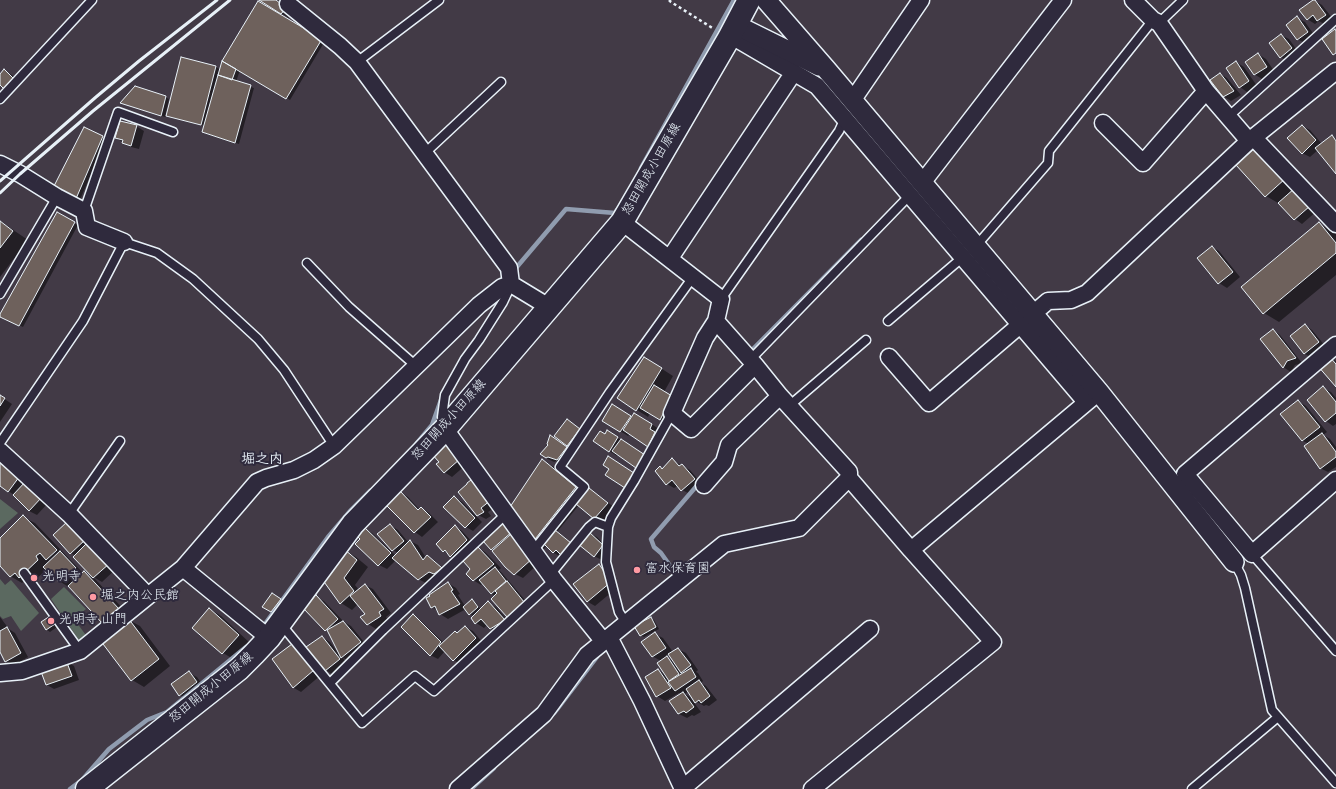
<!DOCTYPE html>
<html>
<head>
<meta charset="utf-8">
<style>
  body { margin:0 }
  canvas { display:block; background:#423a46 }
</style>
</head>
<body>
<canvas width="1336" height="789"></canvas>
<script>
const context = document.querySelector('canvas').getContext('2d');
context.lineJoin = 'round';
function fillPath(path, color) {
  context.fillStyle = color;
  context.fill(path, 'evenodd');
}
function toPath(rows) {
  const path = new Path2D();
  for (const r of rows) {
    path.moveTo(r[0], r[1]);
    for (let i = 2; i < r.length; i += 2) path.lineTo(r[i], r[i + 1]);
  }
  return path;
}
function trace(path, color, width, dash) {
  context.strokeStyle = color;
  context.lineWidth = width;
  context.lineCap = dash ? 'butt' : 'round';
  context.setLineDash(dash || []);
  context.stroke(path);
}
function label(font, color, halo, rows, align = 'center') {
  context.font = font + ' Dekko,"Klee One",sans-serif';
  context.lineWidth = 4;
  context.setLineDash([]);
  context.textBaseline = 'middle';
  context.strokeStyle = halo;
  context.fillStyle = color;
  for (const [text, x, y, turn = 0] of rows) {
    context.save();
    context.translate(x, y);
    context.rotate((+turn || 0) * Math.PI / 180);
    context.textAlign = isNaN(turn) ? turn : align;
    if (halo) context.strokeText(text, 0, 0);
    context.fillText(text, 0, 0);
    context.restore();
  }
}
fillPath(toPath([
  [0,499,18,513,0,529],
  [0,579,5,585,11,580,39,613,21,631,11,616,3,619,0,616],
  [64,587,86,609,74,619,88,638,81,643,51,599]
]), '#5b6960');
fillPath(toPath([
  [260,0,277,0,293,13,289,18,266,4,265,6,325,41,290,100,240,70,236,82,254,88,239,144,207,134,203,132,205,126,168,115,182,58,216,67,221,70,223,61],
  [1314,0,1322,5,1333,19,1326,25,1319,21,1315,24,1307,19],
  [1297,18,1305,22,1315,36,1305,43,1297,39],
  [1281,35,1289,39,1299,53,1288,61,1280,57],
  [1258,54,1266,59,1274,71,1262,79,1254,74],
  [1236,62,1244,67,1257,86,1247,92,1240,87],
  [4,71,12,75,20,83,12,92,0,84,0,75],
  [1220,74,1227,78,1241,95,1231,101,1223,96],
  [165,97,169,99,165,117,122,103],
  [136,126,144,131,139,149,131,147,116,138],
  [1302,126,1310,130,1322,144,1332,137,1336,139,1336,173,1318,150,1310,157,1302,153],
  [85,128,106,139,79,202,54,187],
  [1257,147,1317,211,1302,224,1295,219,1279,202,1278,203,1266,196],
  [57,213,78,225,23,327,3,318],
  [0,221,28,240,0,277],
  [1319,224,1336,234,1336,275,1279,322,1264,313],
  [1212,247,1219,251,1240,277,1227,288,1219,283,1198,258],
  [1305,325,1312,330,1326,347,1312,358,1305,354,1291,336],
  [1273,330,1280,335,1302,363,1295,365,1291,372,1283,367],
  [1328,356,1336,361,1336,385],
  [656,365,673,376,664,392,668,424,650,413,648,417,618,398],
  [1323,388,1331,392,1336,398,1336,424,1333,426,1326,421,1308,400],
  [0,396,12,404,0,422],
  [1298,401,1306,406,1327,432,1323,435,1330,439,1336,447,1336,467,1328,472,1320,468,1309,444,1303,441,1282,414],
  [620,410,632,418,642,418,659,429,663,438,656,451,630,434,628,436,603,420],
  [567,420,587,434,575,449,568,445],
  [605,435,615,436,652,461,644,472,618,454,617,456,594,441],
  [558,441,574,453,565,464,556,461,554,462,546,458],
  [445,443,467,464,452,477,444,472,440,462],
  [0,458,49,502,37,515,29,511,14,495,0,485],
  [672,460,690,470,702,484,690,494,682,490,678,486,674,488,667,484,660,468,663,469],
  [543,461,554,467,586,493,597,494,615,508,603,522,595,518,579,505,557,532,578,548,570,559,563,555,561,557,554,553,547,545,544,549,532,542],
  [400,492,408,497,420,510,421,508,429,513,438,522,422,537,415,532,387,505],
  [460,492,499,505,488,512,491,516,486,519,478,515],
  [454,497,462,502,482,522,473,531,466,527],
  [23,517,35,523,83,573,95,579,130,616,127,619,140,626,170,666,144,687,132,680,103,622,68,585,67,586,59,581,47,569,31,584,25,580,22,583,10,576,0,565,0,539],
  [504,521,540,562,523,578,515,574,485,541],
  [69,522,117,568,102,582,95,578,75,557,76,556,71,553,54,535],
  [390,525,398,530,409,543,410,541,418,545,426,558,427,557,435,561,449,573,437,575,426,583,418,579,396,560,387,569,379,565,362,539,364,528,372,533,396,556,398,553,393,550,378,534],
  [455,526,462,531,475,545,458,561,444,551],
  [589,533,597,537,610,550,602,560,594,556],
  [478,548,485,552,501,568,499,570,502,573,531,607,515,620,508,616,495,596,492,594,483,583,481,585,473,580,472,569],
  [344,550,356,557,368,567,355,585,359,590,365,585,373,589,391,613,386,617,388,620,376,629,368,624,367,614,358,604,352,610,341,603],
  [599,565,607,570,618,587,595,606,588,602],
  [448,583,456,588,460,594,458,595,465,606,472,601,476,603,481,610,488,603,496,607,512,625,498,633,491,629,487,625,484,628,476,623,474,616,469,614,466,609,448,619,440,614,438,611,432,607],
  [275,596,284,602,275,614,264,607],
  [316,597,324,601,344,622,351,626,368,647,350,662,342,657,347,663,333,675,326,670,322,637,330,642,338,653,329,632,304,608],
  [210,609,221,616,250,643,235,660,223,653],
  [56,613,59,615,64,622,50,632,47,630,42,622],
  [413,616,420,620,444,643,465,627,473,631,483,643,461,665,454,660,445,651,438,659,430,655],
  [0,617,9,629,15,633,28,657,14,665,6,661,0,650],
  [651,618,654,620,659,629,644,637,640,635],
  [655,634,663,638,673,652,678,649,686,653,698,670,696,672,698,673,703,681,701,683,706,686,717,700,709,706,706,705,704,706,695,701,689,691,685,694,690,697,701,712,694,716,692,715,687,718,679,714,671,701,681,694,679,693,665,701,657,696,658,670,664,674,661,661,652,656],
  [669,655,675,662,666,657],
  [292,645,300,649,321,675,301,692,294,688,273,659],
  [66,661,74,666,79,680,54,689,47,685],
  [189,673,197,677,204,687,187,699,180,695]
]), '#0007');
trace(toPath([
  [641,168,734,0],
  [514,271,516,268,566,209,615,213,617,210],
  [751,351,861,240],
  [417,443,432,425,442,397],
  [678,577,661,553,654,547,651,539,700,482],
  [262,628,328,537,351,510,370,491],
  [554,713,558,708,597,657],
  [70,789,82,780,109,749,147,720,167,712,246,647],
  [471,789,494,768]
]), '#909caf', 4.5);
const building = toPath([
  [259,0,276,0,286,8,281,14,259,0],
  [1313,0,1315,0,1326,15,1317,21,1313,15,1307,20,1299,10,1313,0],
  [258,1,322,39,286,99,222,61,258,1],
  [1297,16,1308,32,1297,40,1286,25,1297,16],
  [1335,29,1336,31,1336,53,1333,55,1322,39,1335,29],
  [1281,34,1292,48,1280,58,1269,43,1281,34],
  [1258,53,1267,67,1254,75,1245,62,1258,53],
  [181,57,216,66,201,125,166,116,181,57],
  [222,61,236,69,232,80,218,75,222,61],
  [1236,61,1249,81,1239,88,1226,68,1236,61],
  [4,69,13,78,4,89,0,85,0,74,4,69],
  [1220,73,1234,91,1223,97,1210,80,1220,73],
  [218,75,251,85,235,143,202,132,218,75],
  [135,86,166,96,161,116,120,103,135,86],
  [120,121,137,125,131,146,122,143,123,140,115,138,120,121],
  [1302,125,1316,140,1302,154,1287,138,1302,125],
  [84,127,103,136,75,201,53,188,84,127],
  [1332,135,1336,141,1336,174,1315,148,1332,135],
  [1257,146,1286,178,1265,197,1236,165,1257,146],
  [1295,188,1310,206,1294,220,1278,203,1295,188],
  [57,212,75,222,19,326,0,317,0,314,57,212],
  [0,221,13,231,0,248,0,221],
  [1319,222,1336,243,1336,253,1263,314,1241,287,1319,222],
  [1212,246,1233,272,1218,284,1197,258,1212,246],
  [1305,324,1319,342,1304,354,1290,336,1305,324],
  [1273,329,1296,358,1287,361,1283,368,1260,339,1273,329],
  [1328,355,1336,364,1336,387,1317,365,1328,355],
  [644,357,662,368,636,411,617,398,644,357],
  [654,385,672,396,660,420,640,408,654,385],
  [1323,386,1336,402,1336,413,1325,422,1307,400,1323,386],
  [0,395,5,398,0,406,0,395],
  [1298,400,1320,427,1302,441,1280,414,1298,400],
  [612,404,631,416,620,432,602,421,612,404],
  [634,413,652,424,650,429,655,432,648,447,623,430,634,413],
  [567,419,580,429,567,446,554,436,567,419],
  [607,430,618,437,609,452,593,441,600,431,605,434,607,430],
  [1322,433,1336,452,1336,457,1320,469,1304,446,1322,433],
  [550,435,567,447,557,460,548,457,546,458,540,454,548,445,547,444,550,435],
  [621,439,645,455,636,468,612,451,621,439],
  [445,442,460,459,444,473,436,464,439,462,431,453,445,442],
  [608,456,634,473,625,488,605,475,609,469,603,465,608,456],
  [0,457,22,473,8,492,0,486,0,457],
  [672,458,679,466,682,464,695,479,681,491,672,480,666,485,655,471,660,466,662,469,672,458],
  [542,459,576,487,532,543,508,510,542,459],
  [475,477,491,500,481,508,484,512,477,516,458,492,467,484,467,483,475,477],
  [26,481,42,497,29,511,13,495,26,481],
  [589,488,608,503,594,519,576,504,589,488],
  [400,491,418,510,421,507,431,517,414,533,386,505,400,491],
  [454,496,475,518,465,528,443,507,454,496],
  [23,515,57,550,46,560,40,553,36,556,38,560,19,578,15,573,10,577,0,566,0,538,23,515],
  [504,520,513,531,491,550,483,541,504,520],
  [68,521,86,539,70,554,53,535,68,521],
  [390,524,404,541,392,551,377,534,390,524],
  [455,525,467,540,450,557,445,550,443,552,436,544,455,525],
  [364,527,391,553,378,566,355,544,360,539,356,535,364,527],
  [555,530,571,543,561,555,556,550,553,553,544,544,555,530],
  [589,532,603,545,594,557,578,544,589,532],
  [511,534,533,558,514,575,505,567,492,551,511,534],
  [410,540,423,560,427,555,442,568,434,574,429,572,418,580,392,558,410,540],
  [89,541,110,563,93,578,73,557,89,541],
  [478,547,494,564,473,581,466,574,470,569,463,561,478,547],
  [344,549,357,560,344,578,354,591,340,604,322,579,344,549],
  [60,551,76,568,59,582,43,567,60,551],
  [599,564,611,582,587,602,573,584,599,564],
  [495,567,506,581,491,594,479,580,495,567],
  [84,571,119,609,102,623,68,586,84,571],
  [507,581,524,602,507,617,491,599,497,593,495,591,507,581],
  [448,582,453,590,451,591,460,604,439,615,435,606,431,608,426,598,430,596,429,595,448,582],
  [365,584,384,609,379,612,381,616,367,625,360,617,365,614,350,596,365,584],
  [272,593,281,599,271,612,262,607,272,593],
  [316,595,338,619,325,631,303,608,316,595],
  [472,599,478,607,469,615,463,607,472,599],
  [488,601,505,620,490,629,481,619,475,624,471,618,488,601],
  [209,608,239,635,222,654,192,628,209,608],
  [56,612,61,620,46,630,41,622,56,612],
  [413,614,441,642,430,656,401,627,413,614],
  [651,617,656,627,640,636,634,626,651,617],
  [128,618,159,659,131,681,100,640,128,618],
  [343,621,361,642,341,658,327,630,343,621],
  [465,626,476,638,453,661,439,646,455,631,457,633,465,626],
  [7,627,21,653,5,662,0,652,0,631,7,627],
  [655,632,666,648,652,657,641,642,655,632],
  [322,636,340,659,325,671,306,647,322,636],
  [292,644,314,670,293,688,272,659,292,644],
  [678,648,691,665,681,673,668,654,678,648],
  [667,656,679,674,669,681,657,663,667,656],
  [66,660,72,676,46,685,40,669,66,660],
  [691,668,696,677,675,691,668,682,691,668],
  [658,669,671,688,656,697,645,677,658,669],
  [189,671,197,682,179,696,171,684,189,671],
  [699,680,710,696,701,703,699,700,695,703,686,689,699,680],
  [683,692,694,707,686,713,684,711,678,714,669,701,683,692]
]);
fillPath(building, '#6e615c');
trace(building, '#e8f1f8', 1);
const service = toPath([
  [1159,23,1183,0],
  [357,62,439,0],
  [0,99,92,0],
  [1228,117,1336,19],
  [425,153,501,82],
  [84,211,118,112,173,132],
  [976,246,1048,163,1049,151,1153,20],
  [307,263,349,307,416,366],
  [0,294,57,197],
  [721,299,839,131,845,118],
  [888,321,963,257],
  [750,360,911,194],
  [789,406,866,340],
  [444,426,442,417,445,395,465,359,479,340,503,302,511,285],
  [0,443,83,321,124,242,157,253,193,279,258,339,284,370,334,446],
  [69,514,120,441],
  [533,551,584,487,560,467,610,392,693,277],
  [1252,554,1336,651],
  [1234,562,1241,575,1245,588,1272,710,1336,783],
  [24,573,80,651],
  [550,575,589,527,595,522,608,527],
  [626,623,619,612,606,562,608,527,611,518,634,481,672,413],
  [281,624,362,723,415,676,434,691,554,580],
  [330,683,383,630,506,514],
  [1192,789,1278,717]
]);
const minor = toPath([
  [1133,0,1153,20,1159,23,1206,91,1249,141],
  [288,4,340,46,357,62,509,268,511,284,549,307],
  [730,35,817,86,1086,402],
  [852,101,921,0],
  [1103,123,1143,163,1206,91],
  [1254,138,1336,224],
  [0,164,20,174,57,197,84,211,87,227,124,242],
  [922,183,1063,0],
  [622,222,721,299,716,321,755,365,780,396,849,472,849,478,911,550,1099,392],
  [670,258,794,72],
  [716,321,705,338,672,413,691,429,755,365],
  [1336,345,1185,474,1252,554,1336,480],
  [889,357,929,403,1048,301,1071,300,1087,293,1249,141,1336,71],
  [445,429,554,580,604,642],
  [0,451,69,514,148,596,183,568,269,638],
  [704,485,724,462,729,445,780,396],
  [183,568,257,482,266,478,294,470,314,460,334,446,479,305,502,287,511,284],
  [609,637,642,701,683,789],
  [0,673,22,671,80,651,148,596],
  [683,788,870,629],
  [458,789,544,714,587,655,724,544,799,528,849,478],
  [812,789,993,642,911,550]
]);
const tertiary = toPath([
  [766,0,826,69,1099,392,1234,562],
  [736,25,819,66]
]);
const secondary = toPath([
  [87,789,239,669,254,654,269,638,353,524,445,429,622,222,729,38,749,0]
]);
trace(service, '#e8f1f8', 11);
trace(minor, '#e8f1f8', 19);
trace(tertiary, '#e8f1f8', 22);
trace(secondary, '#e8f1f8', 25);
trace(toPath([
  [669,0,671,2,714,29]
]), '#e8f1f8', 2.5, [3, 3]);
trace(service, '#2f2a3d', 8);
trace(minor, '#2f2a3d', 16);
trace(tertiary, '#2f2a3d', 19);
trace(secondary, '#2f2a3d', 22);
trace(toPath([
  [0,181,96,97,139,61,217,0],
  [0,193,20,174,93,111,230,0]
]), '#e8f1f8', 3);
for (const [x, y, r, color] of [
  [637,570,4,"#ff9aa2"],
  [34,578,4,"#ff9aa2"],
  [93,597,4,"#ff9aa2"],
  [51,621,4,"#ff9aa2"]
]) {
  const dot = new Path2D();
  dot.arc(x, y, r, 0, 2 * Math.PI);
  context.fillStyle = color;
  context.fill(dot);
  trace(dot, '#2f2a3d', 1.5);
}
label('13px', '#e8f1f8', '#2f2a3d', [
  ["怒田開成小田原線",653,170,-60],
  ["怒田開成小田原線",450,421,-48],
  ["怒田開成小田原線",212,689,-39]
]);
label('13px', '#e8f1f8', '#2f2a3d', [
  ["富水保育園",645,570],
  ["光明寺",42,578],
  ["堀之内公民館",101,597],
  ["光明寺 山門",59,621]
], 'left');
label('bold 14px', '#e8f1f8', '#2f2a3d', [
  ["堀之内",262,461]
]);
</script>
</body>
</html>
